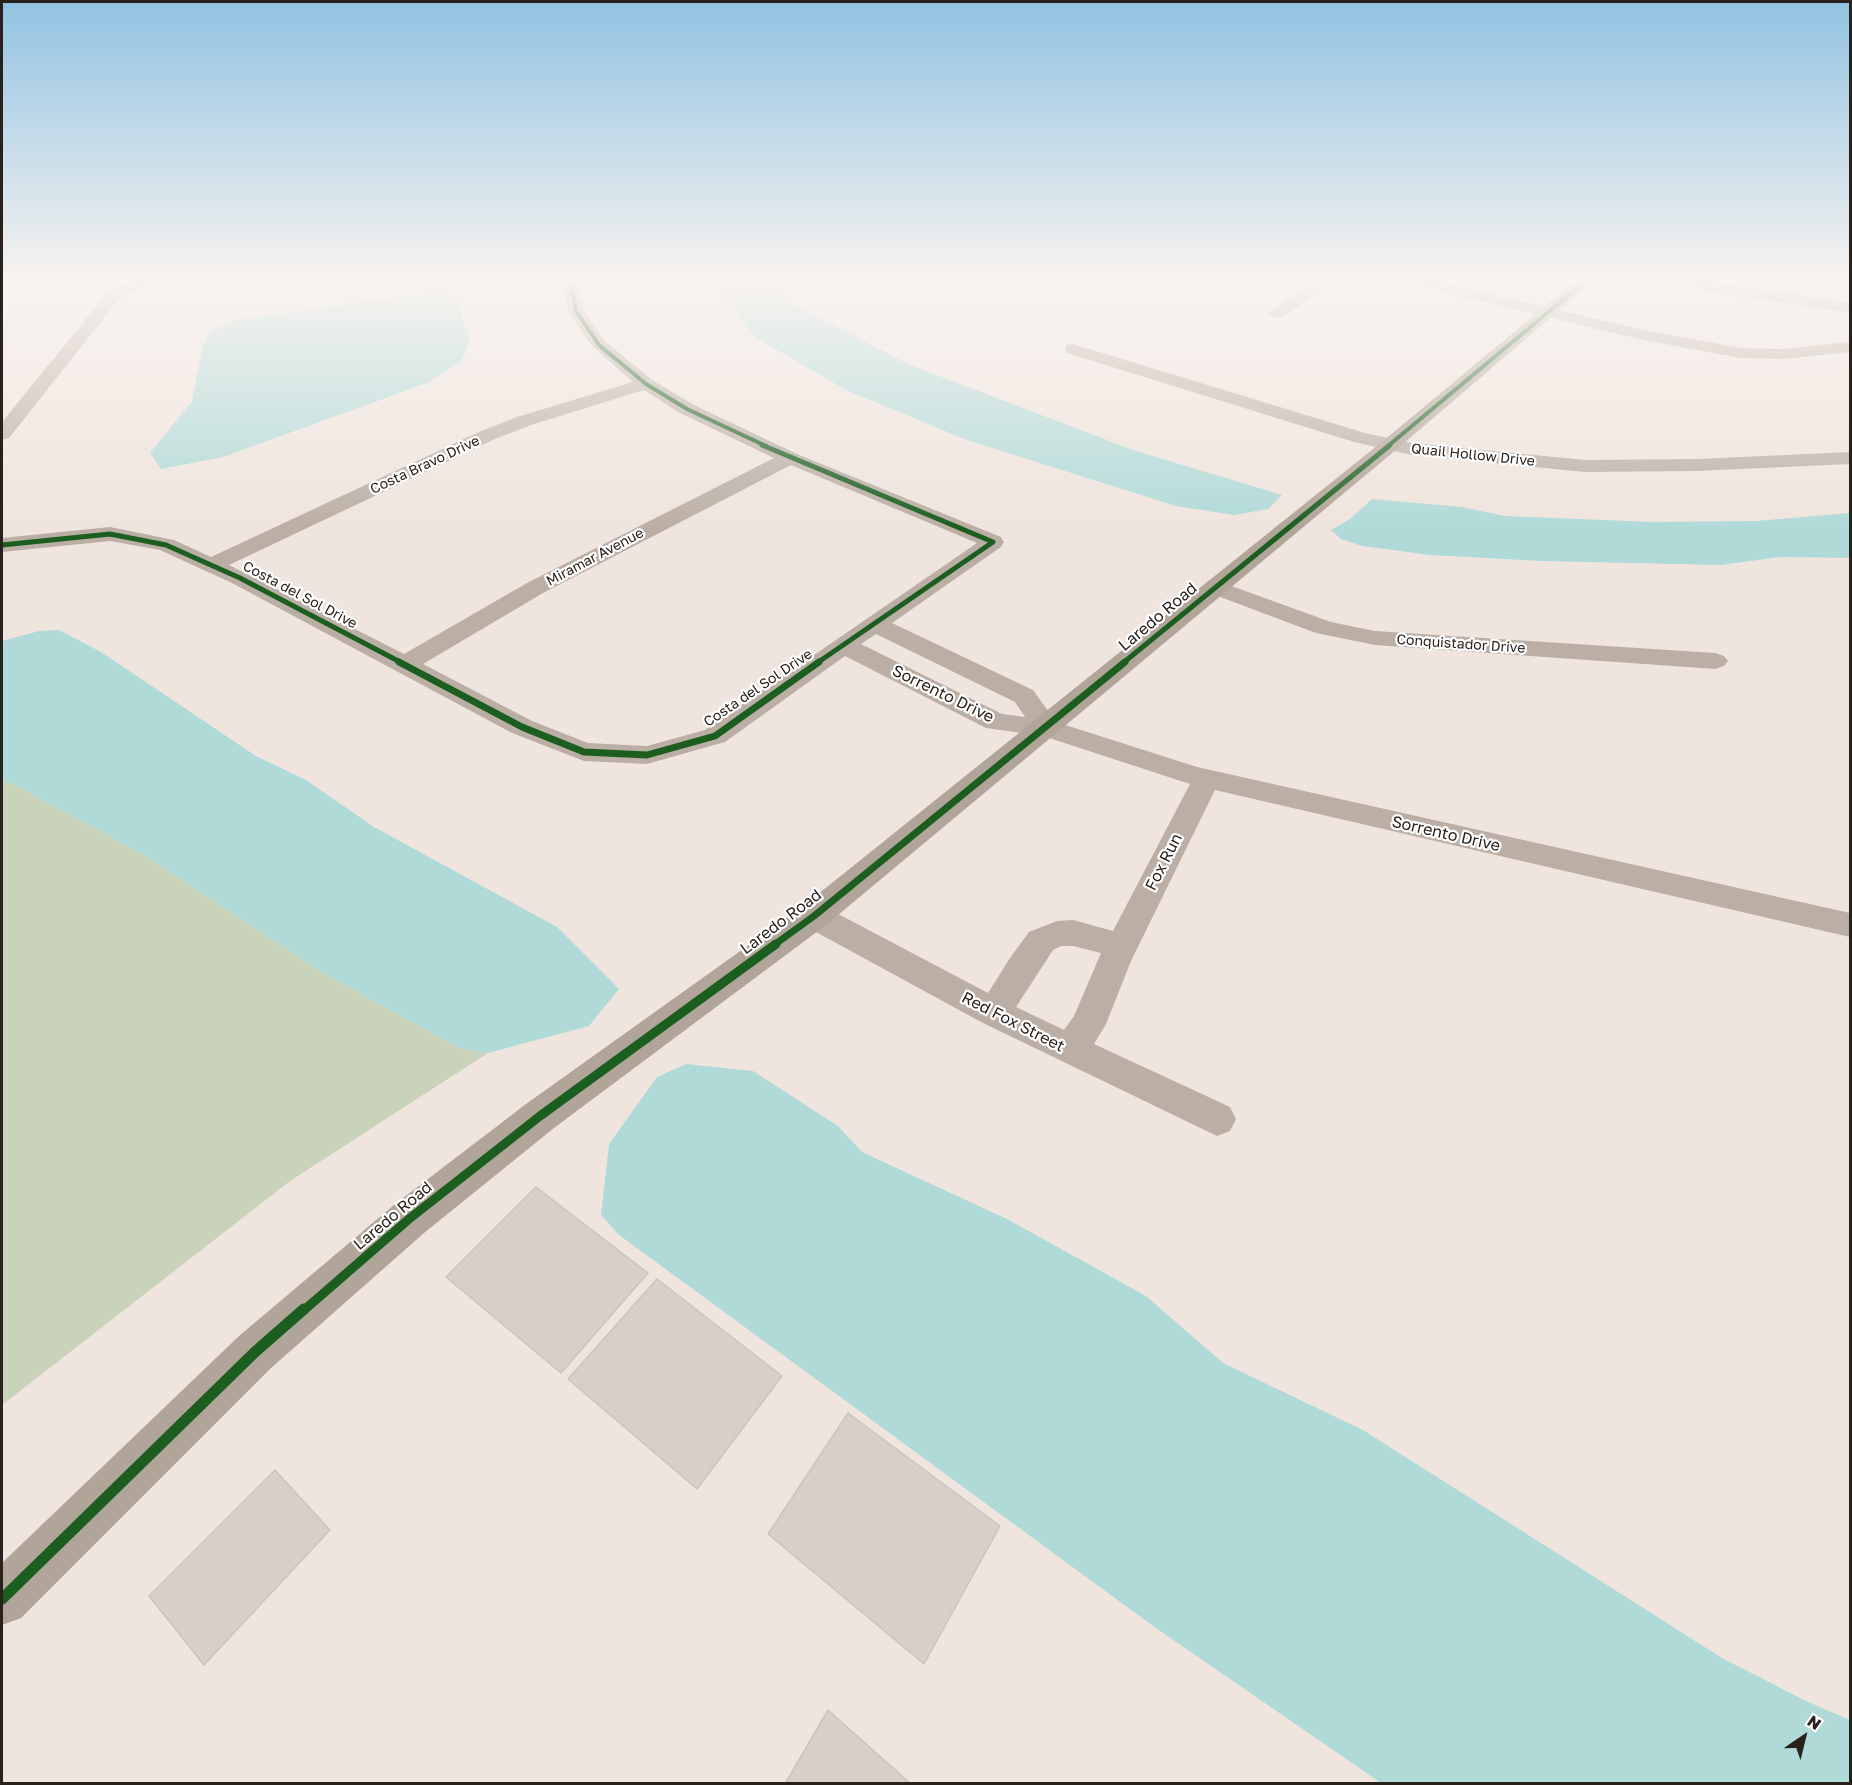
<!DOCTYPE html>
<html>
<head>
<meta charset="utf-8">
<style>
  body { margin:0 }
  #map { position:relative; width:1852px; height:1785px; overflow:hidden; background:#f0e5de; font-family:"Golos Text",sans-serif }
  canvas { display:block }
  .frame { position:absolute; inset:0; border:3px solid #29211c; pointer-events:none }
  .north { position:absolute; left:1774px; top:1707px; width:60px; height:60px; -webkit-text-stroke:4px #fff; paint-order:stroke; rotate:35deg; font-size:16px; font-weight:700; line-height:24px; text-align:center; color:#29211c }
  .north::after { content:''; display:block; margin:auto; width:21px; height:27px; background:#29211c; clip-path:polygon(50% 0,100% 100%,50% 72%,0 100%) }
</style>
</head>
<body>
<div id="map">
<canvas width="1852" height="1785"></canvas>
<div class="frame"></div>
<div class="north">N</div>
</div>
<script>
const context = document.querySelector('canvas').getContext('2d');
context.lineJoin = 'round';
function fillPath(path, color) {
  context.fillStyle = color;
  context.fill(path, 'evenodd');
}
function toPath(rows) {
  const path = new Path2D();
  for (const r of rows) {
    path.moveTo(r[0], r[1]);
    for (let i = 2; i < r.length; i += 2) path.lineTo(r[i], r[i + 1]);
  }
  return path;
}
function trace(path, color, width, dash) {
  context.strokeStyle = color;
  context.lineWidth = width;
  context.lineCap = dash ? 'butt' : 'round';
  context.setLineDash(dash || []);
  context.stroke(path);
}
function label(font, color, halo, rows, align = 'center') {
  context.font = font + ' "Golos Text",sans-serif';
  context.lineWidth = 4.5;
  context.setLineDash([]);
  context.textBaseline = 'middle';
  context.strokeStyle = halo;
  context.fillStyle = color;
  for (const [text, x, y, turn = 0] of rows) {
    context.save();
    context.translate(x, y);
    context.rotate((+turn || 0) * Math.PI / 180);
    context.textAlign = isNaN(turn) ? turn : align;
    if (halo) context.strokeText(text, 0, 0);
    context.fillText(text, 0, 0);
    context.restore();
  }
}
fillPath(toPath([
  [2,782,13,784,146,856,323,973,461,1049,488,1053,290,1181,2,1405]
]), '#c9d3ba');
fillPath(toPath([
  [712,278,765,278,790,302,908,364,1133,450,1282,495,1268,509,1234,515,1176,506,967,440,848,391,754,337],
  [438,291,454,294,470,339,461,362,427,383,223,457,161,469,150,453,192,401,203,345,209,332,235,320],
  [1372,499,1462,507,1504,516,1653,522,1756,521,1850,513,1850,558,1780,557,1721,565,1540,561,1430,555,1362,546,1341,539,1331,530,1350,519],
  [59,630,101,652,256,756,306,780,374,827,557,927,619,989,589,1026,488,1053,461,1049,323,973,146,856,13,784,2,782,2,641,39,631],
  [686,1064,753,1071,838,1126,862,1152,1007,1219,1146,1296,1223,1363,1363,1430,1722,1658,1806,1701,1850,1720,1850,1783,1381,1783,1153,1626,619,1235,601,1215,609,1144,657,1077]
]), '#b0dad8');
const building = toPath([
  [536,1187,648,1273,561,1373,446,1277,536,1187],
  [657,1279,782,1376,697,1489,568,1379,657,1279],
  [848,1413,1000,1526,924,1664,768,1534,848,1413],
  [275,1470,330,1530,204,1665,149,1596,275,1470],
  [828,1710,911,1784,785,1784,828,1710]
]);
fillPath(building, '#d7cfc9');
trace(building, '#ccc3be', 1.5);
fillPath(toPath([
  [143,278,167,278,165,281,126,293,115,304,9,438,2,440,2,422,103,298,116,287,143,278],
  [563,278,578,278,584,311,605,341,652,380,694,405,797,454,1001,537,1004,542,1001,547,892,623,1033,690,1056,722,1197,767,1850,913,1850,937,1215,790,1131,961,1106,1024,1094,1044,1230,1107,1236,1119,1230,1131,1217,1136,983,1023,803,925,798,916,803,907,814,904,825,907,988,993,1010,958,1029,932,1057,921,1073,920,1113,931,1190,784,1043,736,986,728,845,656,725,742,647,764,584,761,512,733,232,583,160,550,110,541,2,552,2,538,110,527,174,540,211,557,481,431,517,417,633,382,591,345,568,311,563,278],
  [644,390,680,413,774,458,527,583,404,654,229,565,495,439,531,425,644,390],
  [791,465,977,543,705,730,647,746,588,743,532,721,423,664,543,593,791,465],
  [876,634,1015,702,1025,717,1002,714,861,644,876,634],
  [1061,946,1073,946,1101,953,1074,1016,1064,1030,1016,1007,1053,950,1061,946],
  [1322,278,1340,278,1282,317,1270,317,1268,314,1270,311,1322,278],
  [1396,278,1424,278,1643,330,1741,348,1784,349,1850,342,1850,352,1784,359,1741,358,1643,340,1398,281,1396,278],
  [1662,278,1694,278,1850,303,1850,313,1724,294,1669,283,1662,278],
  [1073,344,1365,433,1412,443,1585,460,1697,459,1850,452,1850,464,1697,471,1585,472,1412,455,1354,442,1067,353,1065,349,1067,345,1073,344],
  [1215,580,1331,622,1375,631,1715,653,1724,656,1728,661,1724,666,1715,669,1375,645,1316,633,1207,592,1203,587,1207,582,1215,580]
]), '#bbafa5');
fillPath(toPath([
  [1579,278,1597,278,1397,449,826,925,554,1128,424,1233,271,1368,21,1618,2,1625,2,1563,239,1336,394,1205,526,1104,802,907,1383,441,1579,278]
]), '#b1a498');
trace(toPath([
  [570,278,576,311,599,345,646,384,687,409,766,446],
  [1388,446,1589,278]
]), '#1b5e20', 4);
trace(toPath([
  [762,445,993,542,817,663],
  [2,545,110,534,166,545,240,578,402,663],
  [1123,663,1390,445]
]), '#1b5e20', 5);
trace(toPath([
  [399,662,522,727,584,752,647,755,715,736,819,662],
  [774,945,814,916,1125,662]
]), '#1b5e20', 7);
trace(toPath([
  [303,1311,409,1219,540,1116,776,944]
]), '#1b5e20', 9);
trace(toPath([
  [2,1599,255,1352,304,1309]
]), '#1b5e20', 11);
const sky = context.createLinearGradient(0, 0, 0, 528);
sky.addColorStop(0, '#91c3e2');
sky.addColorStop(0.53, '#f8f3f0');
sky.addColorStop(1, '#f8f3f000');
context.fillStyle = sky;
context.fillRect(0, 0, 1852, 528);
label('14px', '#29211c', '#fff', [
  ["Quail Hollow Drive",1473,455,6],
  ["Costa Bravo Drive",425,465,-25],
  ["Miramar Avenue",595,557,-28],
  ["Costa del Sol Drive",300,595,28],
  ["Conquistador Drive",1461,644,4],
  ["Costa del Sol Drive",758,688,-34]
]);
label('16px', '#29211c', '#fff', [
  ["Laredo Road",1158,617,-40],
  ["Sorrento Drive",943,694,26],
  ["Sorrento Drive",1446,834,13],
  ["Fox Run",1164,862,-63],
  ["Laredo Road",781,922,-37],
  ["Red Fox Street",1013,1022,27],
  ["Laredo Road",393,1216,-40]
]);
</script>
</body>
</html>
